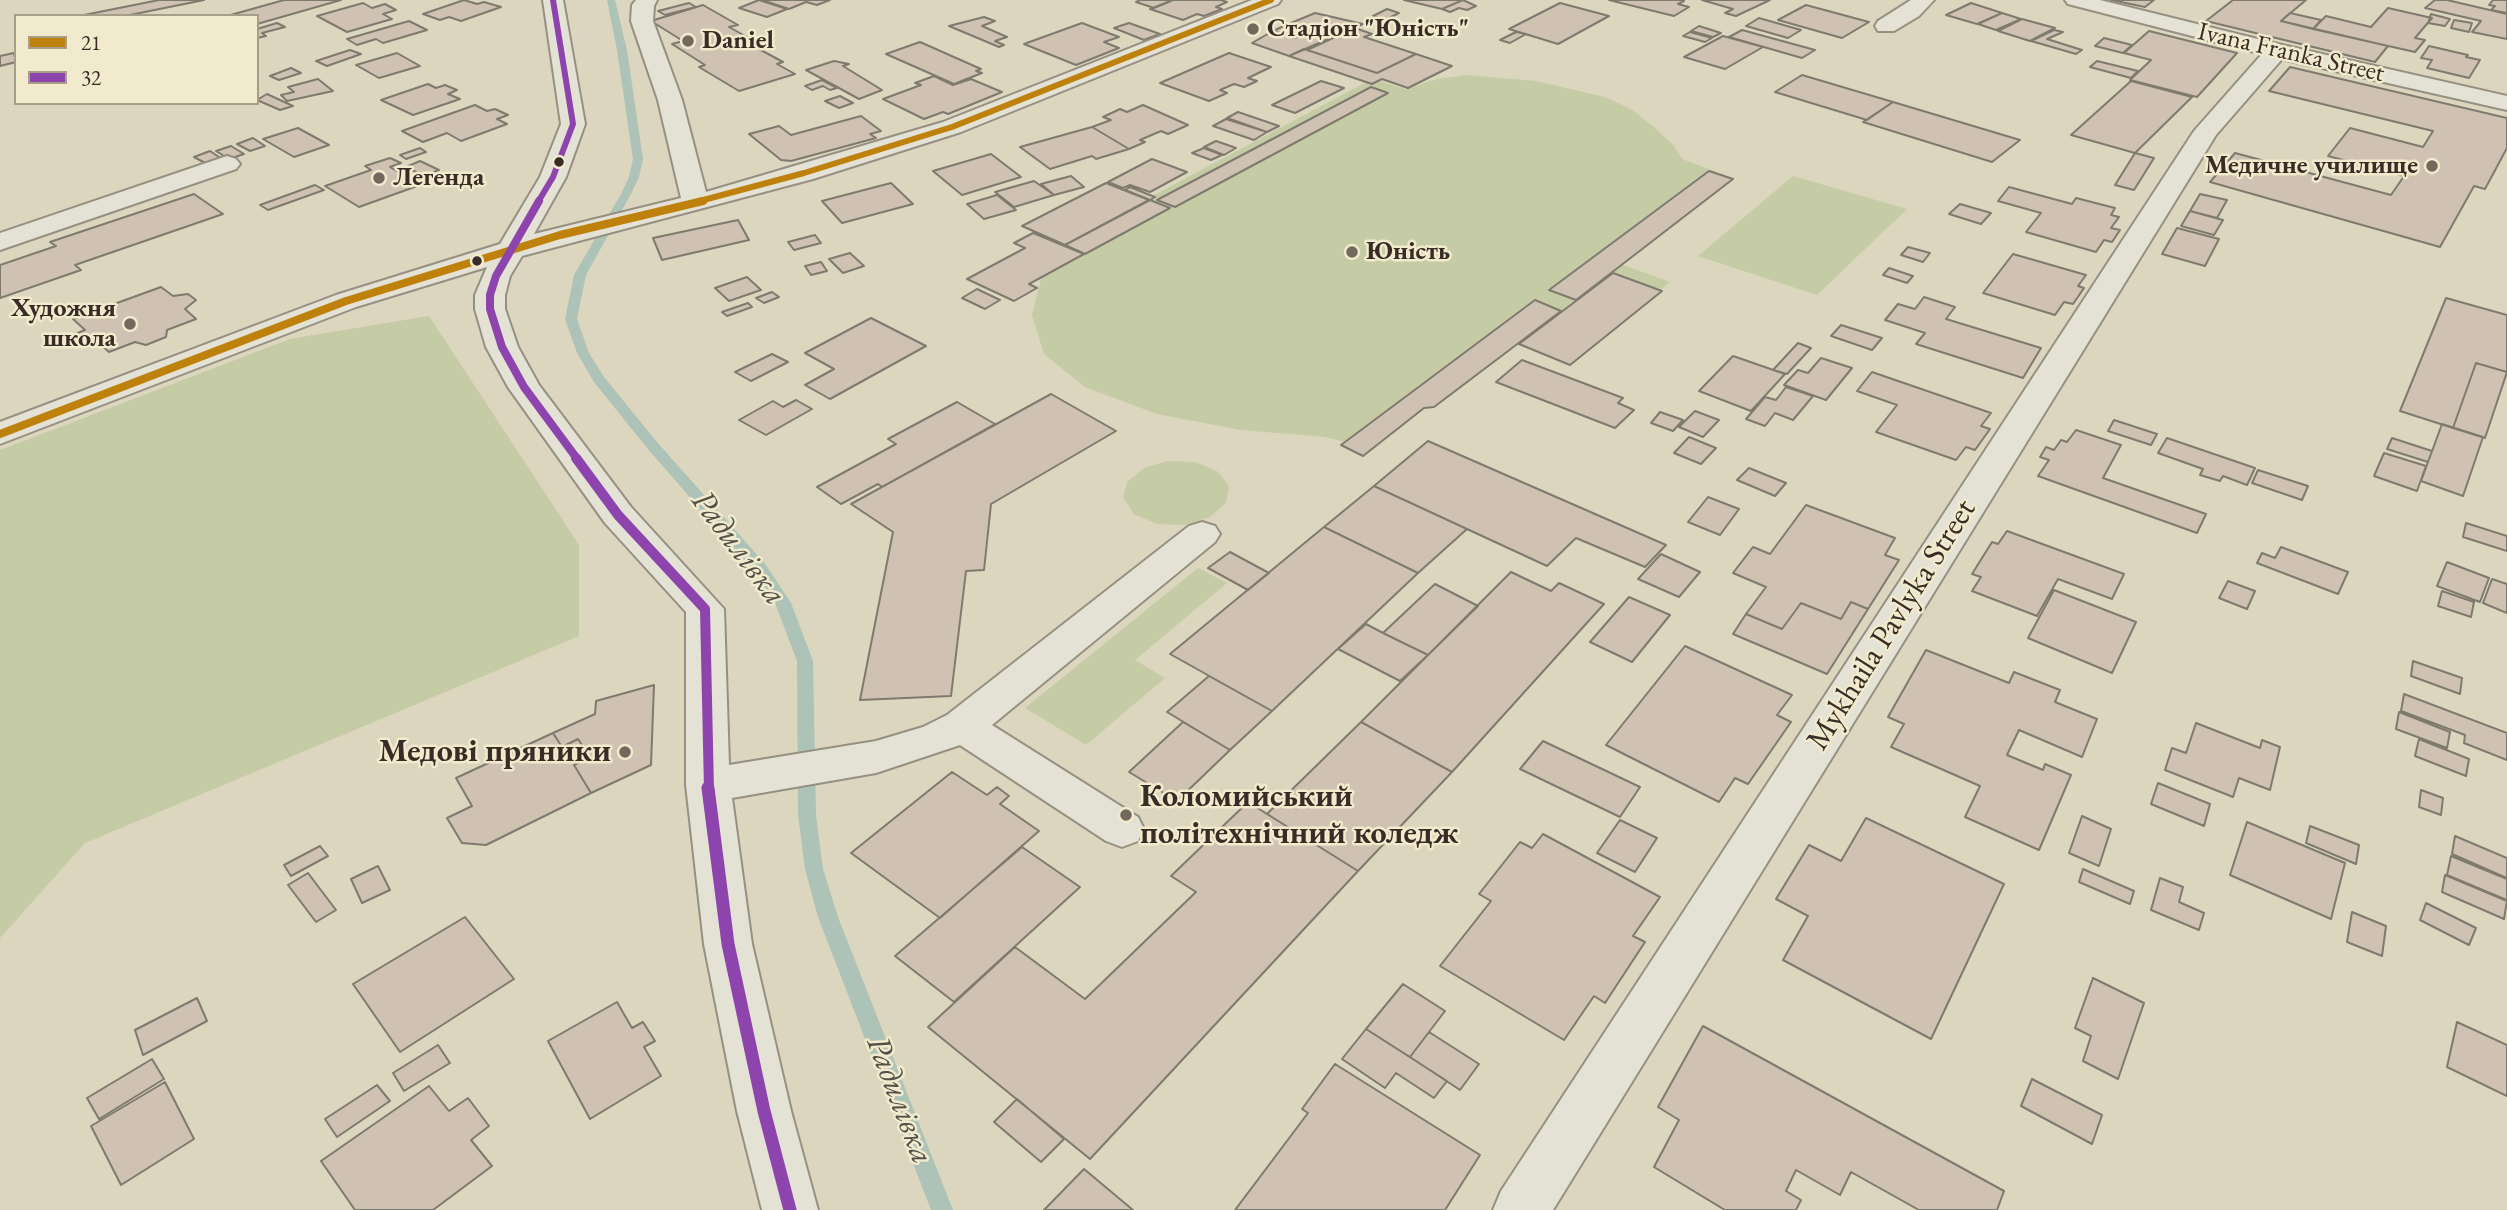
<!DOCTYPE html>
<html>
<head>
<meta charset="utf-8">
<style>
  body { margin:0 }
  #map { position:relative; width:2507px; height:1210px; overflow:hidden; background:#dcd6bf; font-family:"EB Garamond",serif }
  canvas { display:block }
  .legend { position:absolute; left:14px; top:14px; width:245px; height:91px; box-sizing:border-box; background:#f1eacd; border:2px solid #a79e8a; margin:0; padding:9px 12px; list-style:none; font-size:21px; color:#392c26 }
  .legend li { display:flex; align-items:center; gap:14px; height:35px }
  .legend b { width:35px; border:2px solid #a79e8a }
</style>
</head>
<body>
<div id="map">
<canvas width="2507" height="1210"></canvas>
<ul class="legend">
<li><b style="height:9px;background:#be810b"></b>21</li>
<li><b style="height:9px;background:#8e44ad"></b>32</li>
</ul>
</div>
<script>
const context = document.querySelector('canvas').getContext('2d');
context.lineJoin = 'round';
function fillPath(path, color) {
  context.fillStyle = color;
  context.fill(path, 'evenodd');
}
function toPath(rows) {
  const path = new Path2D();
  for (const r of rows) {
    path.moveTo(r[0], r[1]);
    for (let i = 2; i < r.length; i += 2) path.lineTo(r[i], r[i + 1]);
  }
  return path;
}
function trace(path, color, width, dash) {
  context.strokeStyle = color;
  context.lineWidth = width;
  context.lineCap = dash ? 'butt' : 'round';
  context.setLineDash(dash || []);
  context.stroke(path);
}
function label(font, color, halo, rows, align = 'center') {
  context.font = font + ' "EB Garamond",serif';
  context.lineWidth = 5;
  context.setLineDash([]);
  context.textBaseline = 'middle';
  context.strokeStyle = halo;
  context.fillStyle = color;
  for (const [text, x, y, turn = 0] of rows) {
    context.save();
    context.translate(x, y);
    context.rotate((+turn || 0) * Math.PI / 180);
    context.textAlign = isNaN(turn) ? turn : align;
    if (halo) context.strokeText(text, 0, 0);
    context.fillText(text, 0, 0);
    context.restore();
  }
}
fillPath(toPath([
  [1467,75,1536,81,1605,97,1631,109,1654,127,1674,146,1682,159,1725,175,1615,262,1670,282,1574,359,1520,337,1371,448,1325,437,1241,430,1157,414,1085,387,1044,354,1032,315,1043,271,1096,243,1081,234,1372,79,1406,89,1437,79],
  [1793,176,1907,209,1817,295,1698,256],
  [429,316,579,545,579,636,85,843,0,938,0,450,290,339],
  [1168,461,1195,462,1217,471,1229,486,1226,503,1210,517,1184,525,1157,524,1134,514,1123,498,1127,482,1144,468],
  [1198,568,1227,583,1135,660,1165,678,1086,745,1025,708]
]), '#c4cba5');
fillPath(toPath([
  [607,0,615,0,627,50,643,159,639,177,631,194,586,275,577,319,589,353,604,377,657,442,766,565,791,603,813,661,816,815,823,869,838,917,953,1210,931,1210,818,917,805,869,798,815,797,661,775,603,756,573,647,448,594,382,577,353,565,319,574,275,621,194,629,177,633,159,617,50,607,0]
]), '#adc3b7');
const building = toPath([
  [159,0,204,0,125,16,84,15,159,0],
  [284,0,341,0,257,24,257,16,227,16,284,0],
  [464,0,477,4,484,2,501,7,461,21,449,17,440,20,423,14,464,0],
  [759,0,787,9,767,17,739,8,759,0],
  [762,0,830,0,817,5,806,2,789,9,762,0],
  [1140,0,1168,0,1171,1,1154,8,1136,2,1140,0],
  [1221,0,1227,2,1216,7,1222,9,1204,16,1197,14,1183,20,1150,9,1173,0,1221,0],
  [1404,0,1463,0,1442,9,1404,0],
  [1463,0,1476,6,1467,10,1459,8,1450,12,1442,9,1463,0],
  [1609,0,1682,0,1684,1,1678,4,1689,7,1674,16,1609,0],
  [1702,0,1770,0,1736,16,1725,13,1733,9,1702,0],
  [2111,0,2154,0,2145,7,2111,0],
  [2233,0,2306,0,2281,21,2388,46,2375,62,2206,21,2233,0],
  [2435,0,2447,0,2507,14,2507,39,2472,32,2481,21,2425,8,2435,0],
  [2493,0,2507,0,2507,13,2491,10,2495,6,2489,5,2493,0],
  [363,3,372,8,385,4,396,10,383,14,392,19,347,32,317,16,363,3],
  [689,3,696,7,665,15,658,11,689,3],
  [1560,3,1609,16,1558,44,1509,29,1560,3],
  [1971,3,2002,13,1977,24,1946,15,1971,3],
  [703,5,738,25,729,27,765,47,759,49,783,62,777,64,795,74,739,91,699,67,705,65,672,44,683,41,651,21,703,5],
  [1806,5,1869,22,1842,38,1778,20,1806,5],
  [2388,8,2432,18,2415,38,2425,40,2415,52,2313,29,2326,16,2371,27,2388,8],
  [1387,9,1399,13,1385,20,1373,16,1387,9],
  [1315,13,1363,24,1289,56,1252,43,1273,31,1294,38,1310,32,1293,26,1297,25,1291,23,1315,13],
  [2002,13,2021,19,1996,30,1978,24,2002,13],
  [2290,13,2321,20,2313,29,2281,21,2290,13],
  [2431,14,2450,19,2445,26,2428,23,2431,14],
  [984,17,995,21,982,26,1007,37,995,41,1004,45,999,47,949,26,984,17],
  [1759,18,1801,30,1788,38,1746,26,1759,18],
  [2022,19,2055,28,2030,41,1998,31,2022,19],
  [2454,20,2472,23,2469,32,2451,28,2454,20],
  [409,21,427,30,383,43,376,39,357,45,347,39,409,21],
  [277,23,285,27,262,33,266,36,257,38,257,29,277,23],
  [1082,23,1119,37,1104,42,1119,48,1076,65,1024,44,1082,23],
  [1129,23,1160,34,1144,40,1114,28,1129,23],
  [1288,24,1293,26,1310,32,1294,38,1273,31,1288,24],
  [1699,26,1721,33,1713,37,1691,31,1699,26],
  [1355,28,1372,34,1364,37,1416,54,1377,73,1307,50,1355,28],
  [1742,30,1815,50,1802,58,1729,37,1742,30],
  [2054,30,2063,32,2047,39,2082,50,2076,54,2031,41,2054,30],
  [2149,31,2237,53,2197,97,2130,80,2151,60,2124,53,2149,31],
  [1516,32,1526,34,1510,43,1500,40,1516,32],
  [1690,32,1712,38,1705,42,1683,36,1690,32],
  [1723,36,1763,47,1725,69,1684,57,1723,36],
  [2104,38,2132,45,2123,53,2095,46,2104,38],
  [920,42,981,69,976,71,982,73,954,84,886,54,920,42],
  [2429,46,2468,55,2466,57,2480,60,2469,78,2427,68,2432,60,2421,58,2429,46],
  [1304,49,1377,73,1416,54,1452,66,1408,88,1382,79,1372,84,1289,56,1304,49],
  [350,50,361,54,327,66,316,61,350,50],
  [14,53,16,62,0,66,0,56,14,53],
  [397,53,420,66,379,78,356,65,397,53],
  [1229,53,1271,67,1248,78,1257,81,1244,87,1234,84,1220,90,1227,93,1209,101,1160,83,1229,53],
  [834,61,849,64,843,66,882,90,859,99,806,70,834,61],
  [2097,61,2138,71,2131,78,2090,67,2097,61],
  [2290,67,2507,118,2507,148,2485,189,2474,186,2440,247,2210,182,2235,153,2391,195,2404,176,2328,156,2350,128,2423,147,2433,131,2269,91,2290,67],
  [291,68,301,73,279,80,270,76,291,68],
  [1802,75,1893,102,1867,120,1775,92,1802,75],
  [934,76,953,85,971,79,1002,92,948,114,943,112,924,119,883,99,921,85,915,83,934,76],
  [318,79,333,91,287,101,281,95,294,92,288,87,318,79],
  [822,80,837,88,830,90,823,86,812,90,805,86,822,80],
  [1321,81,1344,88,1295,113,1272,105,1321,81],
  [2131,81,2192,97,2135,153,2071,135,2131,81],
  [428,84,436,88,445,85,457,90,448,94,460,99,413,115,381,100,428,84],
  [1371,87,1388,93,1175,207,1157,200,1371,87],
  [267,94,293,106,280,110,257,100,267,94],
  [840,96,853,103,839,108,825,101,840,96],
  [1893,102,2020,140,1992,162,1863,122,1893,102],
  [475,105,487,111,495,109,508,115,497,119,507,124,461,141,447,133,423,142,402,131,475,105],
  [1143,105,1188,125,1168,134,1161,131,1140,140,1145,142,1129,149,1092,127,1111,120,1103,117,1120,109,1127,112,1143,105],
  [1238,112,1279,126,1267,132,1227,118,1238,112],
  [861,116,881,131,870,134,876,138,791,161,781,160,749,134,779,126,791,135,861,116],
  [1226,119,1267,132,1254,140,1213,126,1226,119],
  [1092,127,1129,149,1096,159,1092,156,1050,169,1020,147,1092,127],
  [298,128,329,145,294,157,263,139,298,128],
  [253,138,265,146,250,151,237,144,253,138],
  [1216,141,1236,148,1224,155,1204,147,1216,141],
  [231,146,244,154,229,159,216,151,231,146],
  [420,148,426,152,406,159,400,155,420,148],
  [1204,148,1222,155,1211,160,1192,153,1204,148],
  [210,151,222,159,207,164,194,157,210,151],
  [2135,153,2154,158,2134,190,2115,185,2135,153],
  [991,154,1021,177,962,195,933,171,991,154],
  [390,158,401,163,390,167,420,185,359,207,325,186,371,170,365,166,390,158],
  [1152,159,1187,172,1150,192,1130,185,1123,188,1108,182,1152,159],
  [420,161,439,170,424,176,406,167,420,161],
  [1709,171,1733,179,1576,300,1549,290,1709,171],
  [1071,176,1084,187,1054,195,1041,184,1071,176],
  [1034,181,1054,195,1014,207,995,192,1034,181],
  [891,183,913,204,842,223,822,201,891,183],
  [1106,183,1149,200,1065,245,1022,226,1106,183],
  [315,185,324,190,268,210,260,205,315,185],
  [1130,187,1155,197,1150,200,1125,190,1130,187],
  [2009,187,2072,204,2076,198,2115,208,2111,215,2119,217,2111,228,2120,230,2112,242,2104,240,2096,252,2026,232,2041,213,1998,201,2009,187],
  [194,194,223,214,75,265,81,270,0,298,0,265,56,246,50,242,194,194],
  [2200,194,2227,200,2217,218,2190,211,2200,194],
  [997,195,1016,210,984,219,967,204,997,195],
  [1150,200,1170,208,1085,254,1065,245,1150,200],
  [1960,204,1991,213,1981,224,1949,214,1960,204],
  [2190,211,2223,220,2214,235,2181,226,2190,211],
  [738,220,749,240,662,260,653,238,738,220],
  [2177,228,2219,239,2205,266,2162,254,2177,228],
  [1033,233,1084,254,1029,284,1037,288,1014,301,967,279,1025,248,1014,243,1033,233],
  [815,235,821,243,794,250,788,242,815,235],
  [1908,247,1930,253,1923,262,1901,255,1908,247],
  [850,253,864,266,843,273,829,259,850,253],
  [2013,254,2086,275,2078,286,2084,288,2073,304,2064,302,2055,315,1983,293,2013,254],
  [821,262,827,271,811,275,805,266,821,262],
  [1889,268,1913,276,1907,283,1883,275,1889,268],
  [1613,273,1662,291,1570,365,1519,344,1613,273],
  [747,277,761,290,729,301,715,288,747,277],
  [161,287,173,296,188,294,196,300,185,309,196,319,167,330,166,337,146,345,135,342,109,352,92,337,79,341,73,335,85,330,73,319,161,287],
  [977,289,1000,300,985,309,962,298,977,289],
  [772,292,779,297,764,303,756,298,772,292],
  [1924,297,1955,307,1946,319,2041,348,2023,378,1916,344,1925,333,1885,320,1898,304,1915,309,1924,297],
  [2446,298,2507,315,2507,372,2476,363,2453,428,2400,411,2446,298],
  [1535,300,1561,311,1434,407,1424,408,1363,456,1341,445,1535,300],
  [748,303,752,307,727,316,722,312,748,303],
  [871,318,926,346,830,399,805,385,834,369,805,353,871,318],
  [1841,325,1882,338,1872,350,1831,336,1841,325],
  [1798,343,1811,348,1787,374,1773,370,1798,343],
  [772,354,788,362,751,381,735,372,772,354],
  [1733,356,1785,374,1751,411,1699,391,1733,356],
  [1821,358,1852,368,1826,400,1784,385,1798,370,1808,373,1821,358],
  [1522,360,1623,398,1618,403,1634,410,1615,428,1496,382,1522,360],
  [2476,363,2507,372,2485,438,2453,428,2476,363],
  [1872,372,1991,413,1981,426,1990,429,1975,450,1966,447,1956,460,1876,432,1897,405,1857,391,1872,372],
  [1786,387,1813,396,1793,420,1775,413,1765,426,1746,419,1765,397,1776,400,1786,387],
  [1051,394,1116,431,991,504,984,570,966,571,951,696,860,700,893,532,851,504,1051,394],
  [796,400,812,409,766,435,739,420,773,401,783,407,796,400],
  [957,402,995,424,882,487,878,484,841,504,817,487,896,444,888,439,957,402],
  [1695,411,1719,420,1703,437,1679,427,1695,411],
  [1660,412,1683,420,1673,431,1651,423,1660,412],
  [2114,420,2157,434,2151,445,2108,431,2114,420],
  [2442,424,2483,437,2463,496,2421,481,2442,424],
  [2076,430,2121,445,2103,478,2206,514,2197,533,2038,476,2049,460,2040,457,2046,447,2054,450,2061,440,2067,442,2076,430],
  [1689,437,1716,448,1701,464,1674,453,1689,437],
  [2167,438,2255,468,2247,485,2223,476,2220,481,2200,475,2203,469,2158,453,2167,438],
  [2392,438,2432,451,2428,462,2387,449,2392,438],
  [1428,441,1666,545,1645,567,1576,538,1547,566,1374,486,1428,441],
  [2384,453,2426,466,2417,491,2374,476,2384,453],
  [1749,468,1786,483,1775,496,1737,480,1749,468],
  [2258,470,2308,486,2302,500,2252,483,2258,470],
  [1374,486,1467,529,1418,573,1324,527,1374,486],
  [1708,497,1739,509,1720,535,1688,522,1708,497],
  [1806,505,1895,538,1885,555,1899,560,1868,609,1851,602,1841,619,1801,603,1782,629,1746,614,1766,587,1733,573,1753,547,1770,554,1806,505],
  [2466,523,2507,536,2507,551,2463,537,2466,523],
  [1324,527,1418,573,1272,711,1170,654,1324,527],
  [2007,531,2124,574,2112,599,2058,579,2037,616,1972,591,1981,577,1972,574,1992,542,1998,544,2007,531],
  [2281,547,2348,572,2338,594,2257,563,2262,553,2275,558,2281,547],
  [1230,552,1269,573,1248,590,1208,568,1230,552],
  [1661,554,1700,572,1679,597,1638,579,1661,554],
  [2447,562,2489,578,2480,602,2437,586,2447,562],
  [1511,572,1551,591,1559,583,1604,604,1452,772,1361,722,1511,572],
  [2492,579,2507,584,2507,613,2483,603,2492,579],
  [2228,581,2255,591,2247,609,2219,598,2228,581],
  [1435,584,1478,606,1428,655,1383,633,1435,584],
  [2054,590,2136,622,2112,673,2028,638,2054,590],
  [2442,591,2474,602,2471,617,2438,606,2442,591],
  [1629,597,1670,615,1632,662,1590,642,1629,597],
  [1851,602,1868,609,1827,674,1733,634,1746,614,1782,629,1801,603,1841,619,1851,602],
  [1366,624,1383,633,1428,655,1400,681,1338,649,1366,624],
  [1685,646,1792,695,1777,715,1791,722,1748,784,1735,778,1719,802,1606,745,1685,646],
  [1926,650,2009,683,2014,672,2060,690,2055,702,2097,719,2082,757,2019,730,2007,755,2043,770,2045,764,2071,775,2039,850,1965,817,1980,786,1891,747,1904,724,1888,717,1926,650],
  [2413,661,2462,678,2460,694,2411,676,2413,661],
  [1209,676,1272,711,1230,750,1167,712,1209,676],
  [654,685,651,765,591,793,574,765,590,757,578,739,562,747,553,733,595,714,596,701,654,685],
  [2404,694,2507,733,2507,760,2464,743,2465,735,2401,711,2404,694],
  [2399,712,2450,732,2447,748,2396,729,2399,712],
  [1183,722,1230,750,1177,801,1129,772,1183,722],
  [1361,722,1452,772,1358,871,1267,814,1361,722],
  [2196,723,2260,748,2262,740,2280,747,2270,790,2239,778,2233,797,2165,770,2172,748,2186,753,2196,723],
  [553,733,562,747,578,739,590,757,574,765,591,793,486,845,462,843,447,818,472,806,456,778,553,733],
  [2419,739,2469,759,2466,776,2415,756,2419,739],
  [1543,741,1640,787,1620,817,1520,769,1543,741],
  [952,772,987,795,997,787,1009,796,1000,804,1039,831,940,918,851,853,952,772],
  [2158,783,2210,804,2204,826,2151,804,2158,783],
  [2421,790,2443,798,2441,815,2419,807,2421,790],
  [1248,802,1358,871,1090,1159,928,1027,1015,947,1085,999,1196,892,1171,876,1248,802],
  [2082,816,2111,829,2099,866,2069,853,2082,816],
  [1866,818,2004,884,1931,1039,1783,960,1808,916,1776,899,1809,845,1841,861,1866,818],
  [1620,820,1657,838,1635,872,1597,853,1620,820],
  [2247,822,2345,863,2331,919,2230,875,2247,822],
  [2310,826,2359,845,2356,864,2306,843,2310,826],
  [1543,834,1660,897,1633,936,1645,942,1605,1003,1594,996,1564,1040,1440,966,1491,901,1479,894,1520,842,1532,848,1543,834],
  [2455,836,2507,858,2507,878,2452,854,2455,836],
  [320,846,328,856,291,876,284,865,320,846],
  [1022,847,1080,887,954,1002,895,956,1022,847],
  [2451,856,2507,879,2507,900,2447,875,2451,856],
  [378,866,390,890,362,903,351,879,378,866],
  [2083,869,2134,891,2130,904,2079,882,2083,869],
  [308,873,336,910,316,922,288,885,308,873],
  [2445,875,2507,901,2504,919,2442,892,2445,875],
  [2160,878,2183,887,2179,902,2204,913,2199,930,2151,910,2160,878],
  [2426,903,2476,928,2469,945,2420,920,2426,903],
  [2352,912,2386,926,2382,956,2347,942,2352,912],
  [465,917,514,979,400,1052,353,984,465,917],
  [2093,978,2144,1003,2118,1079,2083,1061,2091,1036,2075,1028,2093,978],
  [1403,984,1445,1011,1410,1057,1366,1029,1403,984],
  [197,998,207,1021,143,1055,135,1030,197,998],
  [617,1002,632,1028,643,1022,655,1041,644,1047,661,1076,590,1119,548,1041,617,1002],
  [2457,1022,2507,1045,2507,1096,2447,1067,2457,1022],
  [1703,1026,2004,1191,1997,1210,1919,1210,1851,1172,1840,1195,1796,1170,1786,1191,1801,1200,1796,1210,1725,1210,1654,1167,1679,1120,1658,1107,1703,1026],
  [1366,1029,1447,1081,1434,1098,1396,1073,1385,1088,1342,1059,1366,1029],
  [1429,1032,1479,1064,1460,1090,1410,1057,1429,1032],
  [438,1045,450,1063,404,1091,393,1073,438,1045],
  [152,1059,164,1079,99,1119,87,1098,152,1059],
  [1335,1064,1480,1155,1445,1210,1235,1210,1308,1113,1302,1109,1335,1064],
  [2032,1079,2102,1115,2092,1144,2021,1106,2032,1079],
  [165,1082,194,1139,121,1185,91,1126,165,1082],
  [377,1085,390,1101,337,1137,325,1119,377,1085],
  [429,1086,449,1111,468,1098,489,1126,471,1140,492,1166,433,1210,355,1210,321,1161,429,1086],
  [1017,1099,1064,1139,1041,1162,994,1122,1017,1099],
  [1084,1169,1133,1210,1044,1210,1084,1169]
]);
fillPath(building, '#d0c2b3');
trace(building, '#7f7a6e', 2);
const minor = toPath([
  [543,0,563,0,585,124,566,177,534,234,681,198,658,100,631,21,632,5,636,0,657,0,654,6,653,21,682,100,706,192,943,122,1252,0,1281,0,1278,4,961,132,813,179,522,256,510,276,505,295,505,309,518,347,539,385,631,507,724,609,729,765,876,741,923,727,947,715,1189,526,1202,522,1215,526,1220,534,1215,542,992,725,1138,817,1144,829,1138,841,1122,847,1106,841,960,745,876,773,732,798,752,944,791,1111,818,1210,762,1210,737,1111,704,944,686,785,686,612,605,523,508,387,486,347,475,309,475,295,487,267,356,307,0,444,0,422,336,295,500,244,540,177,561,124,543,0],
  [1911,0,1934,0,1919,16,1894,31,1878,31,1875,26,1878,21,1911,0],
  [2065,0,2100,0,2278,44,2507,96,2507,110,2282,59,2216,135,1553,1210,1493,1210,1501,1191,2194,131,2262,54,2068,4,2065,0],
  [227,156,236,159,240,164,236,169,0,250,0,233,227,156]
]);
trace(minor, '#969083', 4);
fillPath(minor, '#e4e1d5');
trace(toPath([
  [696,202,804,173,952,127,1271,0]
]), '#be810b', 6);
trace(toPath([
  [0,434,346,301,560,235,703,201]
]), '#be810b', 8);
trace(toPath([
  [538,202,553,177,573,124,553,0]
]), '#8e44ad', 6);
trace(toPath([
  [539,201,496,276,490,295,490,309,502,347,524,387,578,460]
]), '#8e44ad', 8);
trace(toPath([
  [576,458,618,515,705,609,709,790]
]), '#8e44ad', 10);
trace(toPath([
  [708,788,728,944,764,1111,790,1210]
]), '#8e44ad', 13);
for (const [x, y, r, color] of [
  [1253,29,7,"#72685c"],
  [688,41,7,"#72685c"],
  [559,162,6,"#392c26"],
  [2432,166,7,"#72685c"],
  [379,178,7,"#72685c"],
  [1352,252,7,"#72685c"],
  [477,261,6,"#392c26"],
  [130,324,7,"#72685c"],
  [625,752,7,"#72685c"],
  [1126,815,7,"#72685c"]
]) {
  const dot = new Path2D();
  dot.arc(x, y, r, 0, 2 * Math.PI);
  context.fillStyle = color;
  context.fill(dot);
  trace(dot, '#f1eacd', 2.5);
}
label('bold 26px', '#392c26', '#f1eacd', [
  ["Стадіон \"Юність\"",1267,29],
  ["Daniel",702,41],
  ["Медичне училище",2418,166,"right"],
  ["Легенда",393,178],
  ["Юність",1366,252],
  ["Художня",116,309,"right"],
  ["школа",116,339,"right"]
], 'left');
label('26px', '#392c26', '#f1eacd', [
  ["Ivana Franka Street",2291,53,13]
]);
label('32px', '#392c26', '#f1eacd', [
  ["Mykhaila Pavlyka Street",1892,625,-58]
]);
label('bold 32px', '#392c26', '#f1eacd', [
  ["Медові пряники",611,752],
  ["Коломийський",1140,797,"left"],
  ["політехнічний коледж",1140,834,"left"]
], 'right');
label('italic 33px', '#515049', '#f1eacd', [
  ["Радилівка",738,548,53],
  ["Радилівка",899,1100,69]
]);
</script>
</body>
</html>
